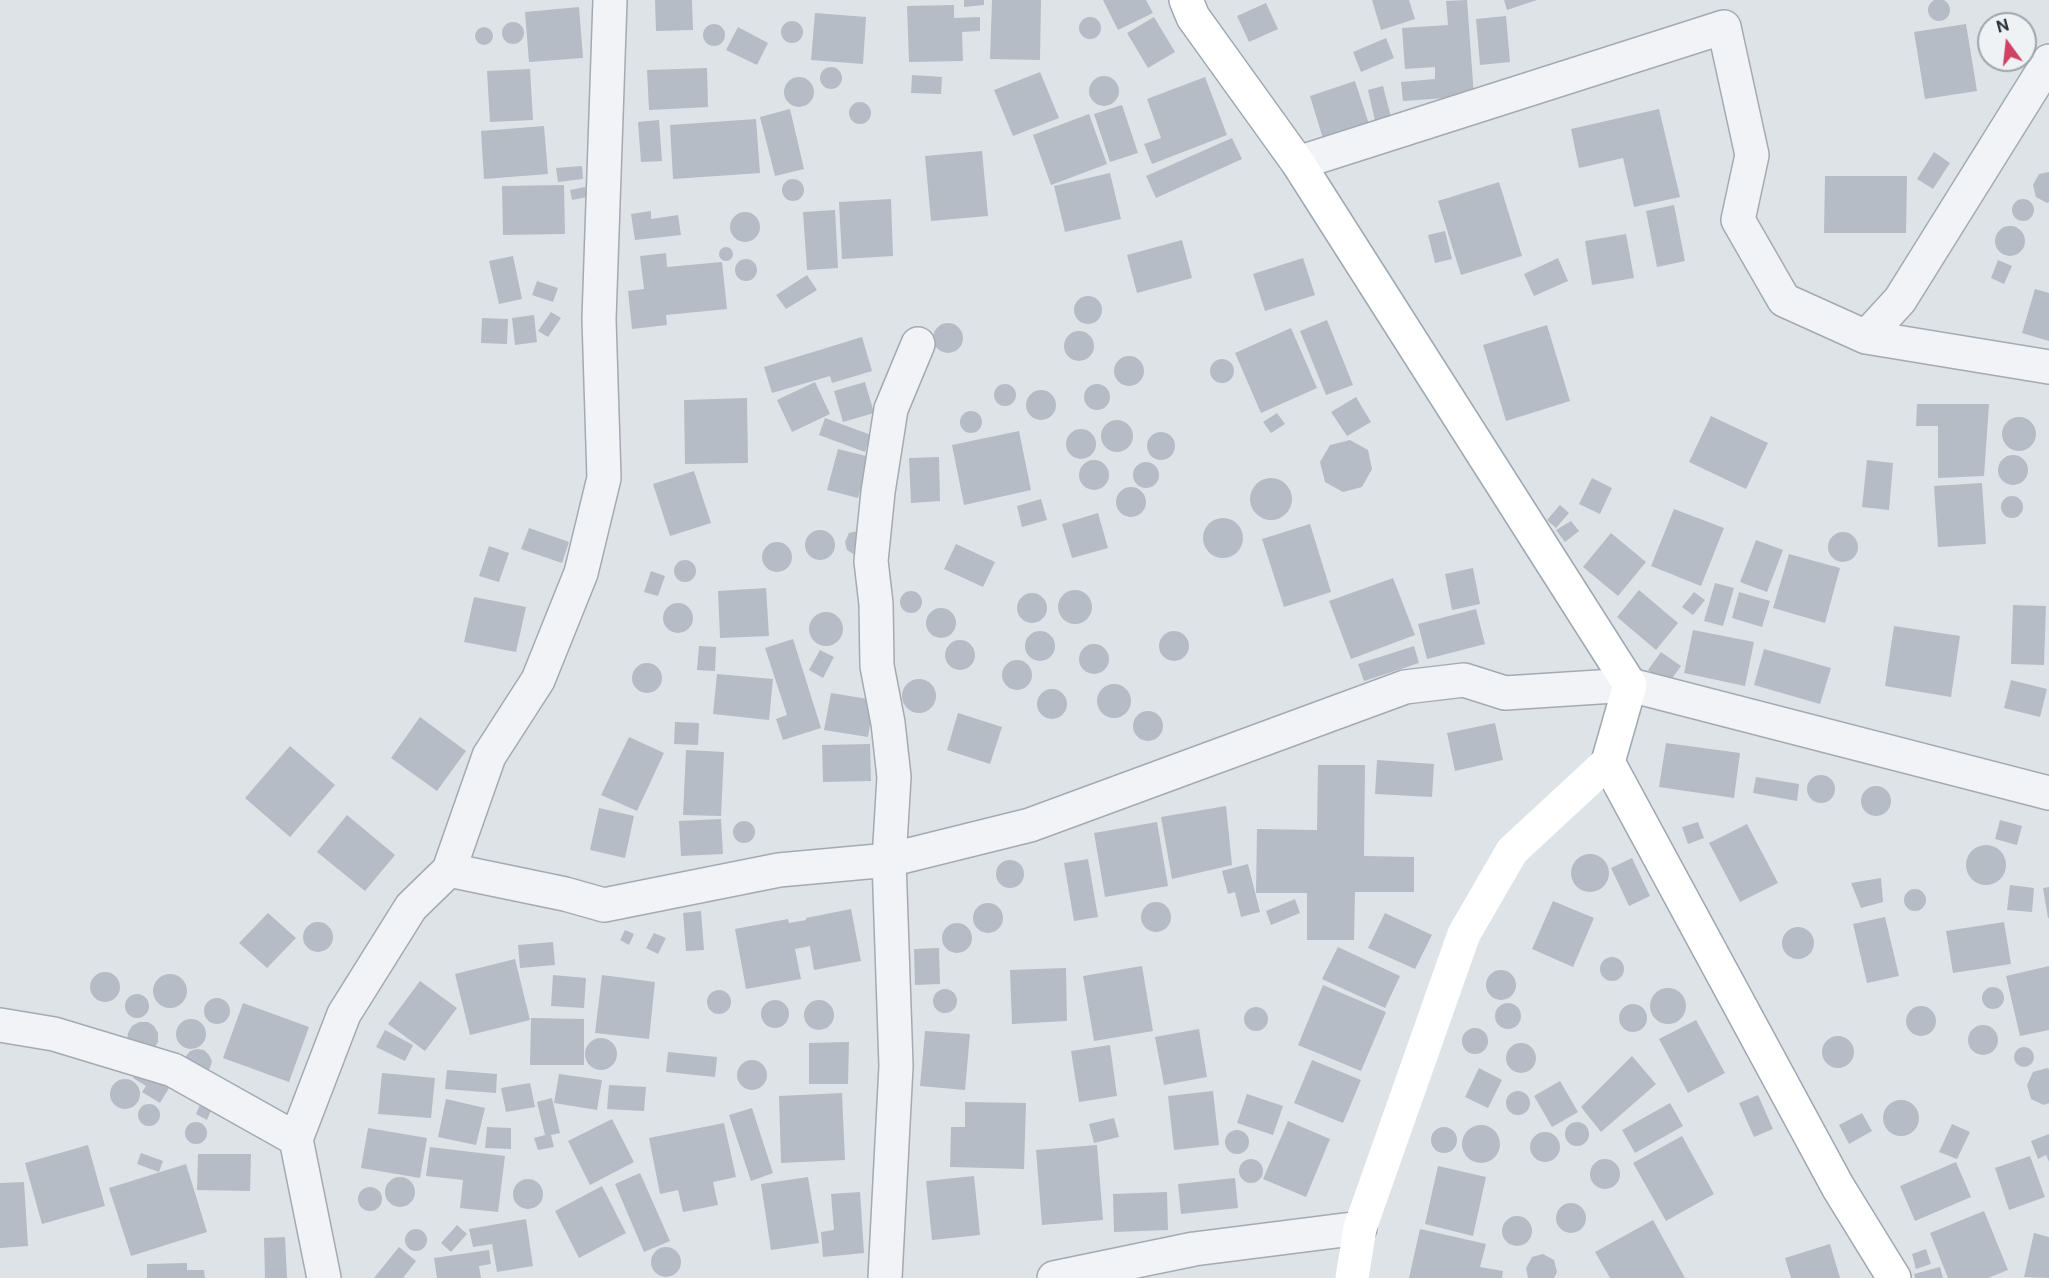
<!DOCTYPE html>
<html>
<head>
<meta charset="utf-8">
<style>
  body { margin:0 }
  #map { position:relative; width:2049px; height:1278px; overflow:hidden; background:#dee3e8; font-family:"Public Sans",sans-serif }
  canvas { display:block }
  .north { position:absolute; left:1977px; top:12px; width:60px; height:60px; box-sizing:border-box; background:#eef2f5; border:2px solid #9ea5ac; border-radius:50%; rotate:345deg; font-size:16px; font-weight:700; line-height:24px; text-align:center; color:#27323f }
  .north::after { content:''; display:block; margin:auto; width:21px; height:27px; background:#ce4263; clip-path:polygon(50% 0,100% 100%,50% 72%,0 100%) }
</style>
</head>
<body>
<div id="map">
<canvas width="2049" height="1278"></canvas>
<div class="north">N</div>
</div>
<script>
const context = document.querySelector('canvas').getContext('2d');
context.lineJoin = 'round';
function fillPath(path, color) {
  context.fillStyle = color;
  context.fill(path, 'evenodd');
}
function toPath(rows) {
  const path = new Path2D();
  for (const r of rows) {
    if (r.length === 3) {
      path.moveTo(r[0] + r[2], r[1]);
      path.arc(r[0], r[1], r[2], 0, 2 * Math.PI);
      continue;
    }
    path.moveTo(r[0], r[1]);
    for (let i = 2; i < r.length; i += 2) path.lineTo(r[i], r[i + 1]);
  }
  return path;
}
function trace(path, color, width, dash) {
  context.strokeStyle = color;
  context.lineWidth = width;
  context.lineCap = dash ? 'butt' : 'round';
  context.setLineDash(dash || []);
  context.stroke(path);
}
fillPath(toPath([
  [1939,10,11],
  [655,0,692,0,693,30,656,31],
  [964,0,984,0,984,5,964,7],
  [992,0,1041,0,1040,60,990,59],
  [1103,0,1146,0,1153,13,1118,30],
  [1372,0,1409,0,1415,19,1381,30],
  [1467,0,1474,96,1403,101,1401,82,1435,79,1435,67,1405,69,1402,28,1448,25,1446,1],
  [1504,0,1537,0,1507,10],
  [1266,3,1278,29,1249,42,1237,16],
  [954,5,954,18,980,17,980,31,962,32,963,61,909,62,907,6],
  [579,7,583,58,529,62,525,12],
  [815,13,866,17,863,64,811,60],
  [1506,16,1510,62,1480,65,1476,19],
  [1090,28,11],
  [1154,17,1175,52,1148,68,1127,33],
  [792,32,11],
  [513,33,11],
  [714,35,11],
  [1966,24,1977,91,1925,99,1914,32],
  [484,36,9],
  [738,27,768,43,757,65,726,50],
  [1386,38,1394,58,1361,72,1353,52],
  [831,78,11],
  [707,68,708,107,649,110,647,70],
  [530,69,533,120,490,122,487,71],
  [1040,72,1059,118,1013,136,994,90],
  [912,75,942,77,941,94,911,93],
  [1104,91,15],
  [799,92,15],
  [1205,77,1227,135,1152,164,1144,144,1161,138,1147,99],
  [1355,81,1370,127,1324,142,1310,96],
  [1383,86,1392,121,1376,125,1368,90],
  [860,113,11],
  [1122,105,1138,153,1110,162,1094,114],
  [790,109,804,169,775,176,760,117],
  [1659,109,1680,197,1634,207,1623,158,1579,168,1571,129],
  [1089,114,1107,164,1051,185,1033,135],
  [756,119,760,173,673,179,670,125],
  [659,120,662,161,641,162,638,122],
  [544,126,548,174,484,179,481,131],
  [1232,138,1242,159,1156,198,1146,176],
  [982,151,988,216,931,221,925,156],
  [1934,152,1950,163,1933,189,1917,179],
  [582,166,583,179,558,182,556,168],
  [2049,172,2049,202,2047,203,2036,197,2033,185,2039,174],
  [1110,173,1121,219,1065,232,1054,186],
  [1825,176,1907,176,1906,233,1824,233],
  [793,190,11],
  [1499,182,1522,256,1461,275,1438,201],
  [564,185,565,234,503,235,502,186],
  [585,187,587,197,572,200,570,190],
  [2023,210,11],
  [891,199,893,256,842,259,839,202],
  [1674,205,1685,261,1657,267,1646,211],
  [835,210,838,268,807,270,803,212],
  [651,211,651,219,678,215,681,235,635,240,631,214],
  [745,227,15],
  [2010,241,15],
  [1445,231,1452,259,1435,263,1428,235],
  [1626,234,1634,278,1592,285,1585,241],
  [1182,240,1192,278,1137,293,1127,255],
  [726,254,7],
  [666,253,667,267,722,262,727,309,666,315,667,325,632,329,628,291,644,289,640,256],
  [513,256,522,299,499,304,489,261],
  [1303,258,1315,295,1265,311,1253,274],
  [1558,258,1568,281,1534,296,1524,274],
  [746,270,11],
  [1998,260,2012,266,2004,284,1991,278],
  [807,275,817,290,786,309,776,295],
  [537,281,558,288,553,302,532,295],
  [2035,289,2049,293,2049,341,2022,333],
  [1088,310,14],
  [551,312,561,318,548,337,538,331],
  [534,315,537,342,515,345,512,318],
  [482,318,508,319,507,344,481,343],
  [1327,320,1353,385,1326,395,1300,331],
  [948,338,15],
  [1547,325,1570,401,1506,421,1483,345],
  [1291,328,1317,388,1261,413,1235,353],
  [1079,346,15],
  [862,337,872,371,832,383,830,376,772,393,764,367],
  [1129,371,15],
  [1222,371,12],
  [815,382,830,414,792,432,777,400],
  [865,382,874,413,843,422,834,391],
  [1005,395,11],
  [1097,397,13],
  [1041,405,15],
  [1356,397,1371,422,1347,436,1331,412],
  [747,398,748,463,685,464,684,400],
  [1917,404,1989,404,1984,476,1938,478,1938,426,1916,426],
  [971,422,11],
  [1277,413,1285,424,1271,433,1263,422],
  [1711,416,1768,443,1746,489,1689,462],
  [2019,434,17],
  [825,418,871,435,865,452,819,435],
  [1117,436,16],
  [1081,444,15],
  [1019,431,1031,490,964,505,952,445],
  [1161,446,14],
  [1350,440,1368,450,1372,469,1362,487,1343,492,1325,482,1320,462,1330,445],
  [838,449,870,457,858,498,827,490],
  [2013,470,15],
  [939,457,940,501,911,503,909,458],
  [1094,475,15],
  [1867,460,1893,463,1889,510,1862,507],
  [1146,475,13],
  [694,471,711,523,670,536,653,484],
  [1592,478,1612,488,1600,514,1579,504],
  [1271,499,21],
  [1982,483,1986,544,1938,547,1934,486],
  [1131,502,15],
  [2012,507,11],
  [1041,499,1047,520,1022,527,1017,506],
  [1560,505,1569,513,1556,528,1547,520],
  [1674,509,1724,528,1701,586,1651,566],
  [1098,513,1108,548,1072,558,1062,524],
  [1223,538,20],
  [1571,521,1579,531,1565,542,1556,530],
  [1310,524,1331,592,1284,607,1262,539],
  [529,528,569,542,562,563,521,549],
  [820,545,15],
  [858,531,864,552,855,555,847,550,845,542,849,533],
  [1843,547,15],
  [1611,533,1646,562,1618,596,1583,567],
  [1756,540,1783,550,1767,592,1740,582],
  [777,557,15],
  [956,544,995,562,983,587,944,569],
  [489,546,509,553,499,582,479,576],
  [1789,554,1840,568,1825,623,1773,608],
  [685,571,11],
  [1473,568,1480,604,1452,610,1445,574],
  [651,571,665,576,658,596,644,592],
  [1393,578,1415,635,1351,659,1329,601],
  [1715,583,1734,588,1723,626,1704,621],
  [766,588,769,636,720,638,718,591],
  [1639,590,1678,623,1656,650,1617,617],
  [1075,607,17],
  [911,602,11],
  [1694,592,1705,600,1693,615,1682,607],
  [1739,592,1770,601,1762,627,1732,618],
  [1032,608,15],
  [474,597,526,607,516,652,464,642],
  [678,618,15],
  [2013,605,2046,606,2044,665,2011,664],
  [941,623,15],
  [1476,609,1485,644,1427,659,1418,624],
  [826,629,17],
  [1894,626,1960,636,1951,697,1885,686],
  [1693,630,1754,642,1745,686,1684,673],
  [1040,646,15],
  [1174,646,15],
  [793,639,821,728,783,740,776,719,787,715,765,648],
  [960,655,15],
  [1094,659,15],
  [699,646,716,647,715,671,697,670],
  [1414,646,1419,663,1364,681,1358,664],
  [1764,649,1831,668,1820,704,1754,685],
  [820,650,834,657,823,678,809,670],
  [1661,652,1681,666,1668,684,1648,670],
  [1017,675,15],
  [647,678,15],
  [717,674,773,679,769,720,713,714],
  [919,696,17],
  [2011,680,2047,689,2040,717,2004,708],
  [1114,701,17],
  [1052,704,15],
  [831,693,874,700,868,737,824,730],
  [1148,726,15],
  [958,713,1002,727,990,764,947,750],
  [420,717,466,751,437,791,391,758],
  [675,722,699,723,698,745,674,744],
  [1495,723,1503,760,1455,771,1447,733],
  [629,737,664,753,637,811,601,795],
  [1666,743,1740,753,1734,798,1659,787],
  [870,744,871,781,823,782,822,745],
  [290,746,335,785,290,837,245,798],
  [686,750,724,752,721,816,683,815],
  [1377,760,1434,764,1432,797,1375,794],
  [1318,765,1365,765,1364,856,1414,857,1414,892,1355,892,1354,940,1307,940,1307,893,1256,893,1257,829,1317,830],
  [1821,789,14],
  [1756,777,1799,784,1797,801,1753,793],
  [1876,801,15],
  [1226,806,1232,865,1172,879,1161,817],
  [599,808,634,816,625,858,590,850],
  [347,815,395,855,365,891,317,852],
  [721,819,723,854,681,856,679,821],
  [2000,820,2022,826,2017,845,1995,839],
  [744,832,11],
  [1157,822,1168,886,1105,897,1094,833],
  [1698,822,1704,838,1688,844,1682,827],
  [1747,824,1778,883,1740,902,1709,843],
  [1986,865,20],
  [1590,873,19],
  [1632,858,1650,896,1629,906,1611,868],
  [1088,859,1098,917,1074,921,1064,863],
  [1010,874,14],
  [1248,864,1260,912,1241,917,1235,892,1228,894,1222,871],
  [1881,878,1883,902,1861,908,1851,883],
  [2010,885,2034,888,2032,912,2007,910],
  [2049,887,2049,918,2048,918,2043,888],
  [1915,900,11],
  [1295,899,1300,913,1271,925,1266,911],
  [1553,901,1594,918,1573,967,1532,949],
  [1156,917,15],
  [988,918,15],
  [851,909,861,961,814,970,810,946,795,949,801,979,746,989,735,929,788,919,789,923,806,920,806,918],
  [701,911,704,950,686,951,683,913],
  [268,913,296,938,267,968,239,943],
  [1385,913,1432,935,1415,969,1368,948],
  [1885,917,1899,976,1867,983,1853,924],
  [318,937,15],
  [2004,922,2011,964,1953,973,1946,931],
  [957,938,15],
  [1798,943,16],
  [625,930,634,934,629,945,620,940],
  [654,933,666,938,658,954,646,948],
  [553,942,555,965,520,968,518,945],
  [1338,947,1400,976,1385,1008,1322,979],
  [939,948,940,984,915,985,914,949],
  [1612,969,12],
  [515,959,530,1020,470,1035,455,974],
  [1142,966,1153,1031,1094,1041,1083,976],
  [2049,966,2049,1030,2020,1036,2006,976],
  [1066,968,1067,1021,1012,1024,1010,970],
  [1501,985,15],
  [105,987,15],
  [170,991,17],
  [553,975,586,978,584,1008,551,1006],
  [602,975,655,982,649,1039,595,1033],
  [420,981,457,1008,425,1051,388,1024],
  [1323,985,1386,1012,1361,1071,1298,1045],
  [1993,998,11],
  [1668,1006,18],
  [945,1001,12],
  [719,1002,12],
  [137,1006,12],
  [217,1011,13],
  [819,1015,15],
  [775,1014,14],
  [243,1003,309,1027,289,1082,223,1058],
  [1508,1016,13],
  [1633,1018,14],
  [1921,1021,15],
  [1256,1019,12],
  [531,1018,584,1019,584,1065,530,1065],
  [191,1034,15],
  [1696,1020,1725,1073,1688,1093,1659,1039],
  [139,1022,148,1022,154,1026,158,1033,158,1042,154,1048,127,1041,128,1033,132,1026],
  [1983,1040,15],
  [1475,1041,13],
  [1199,1029,1207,1077,1164,1085,1155,1037],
  [385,1030,413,1045,405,1061,376,1047],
  [925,1031,970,1034,965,1090,920,1086],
  [1838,1052,16],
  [601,1054,16],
  [849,1042,848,1084,809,1084,809,1043],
  [1521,1058,15],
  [1110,1045,1117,1096,1079,1102,1071,1051],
  [2024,1057,10],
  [197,1049,204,1050,209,1055,212,1061,210,1068,205,1073,184,1063,186,1056,190,1051],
  [668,1052,717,1057,715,1077,666,1072],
  [1632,1056,1656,1084,1601,1132,1581,1107],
  [752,1075,15],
  [1312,1060,1361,1080,1343,1123,1294,1103],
  [141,1065,172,1083,160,1103,142,1092,146,1086,133,1078],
  [1479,1068,1502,1080,1488,1108,1465,1097],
  [2047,1068,2049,1069,2049,1103,2044,1105,2031,1099,2027,1085,2033,1072],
  [447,1070,497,1074,496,1093,445,1089],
  [382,1073,435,1078,431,1118,378,1114],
  [559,1074,602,1080,597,1110,554,1103],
  [125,1094,15],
  [1560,1081,1578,1112,1552,1127,1534,1096],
  [530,1083,535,1107,506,1112,501,1088],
  [609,1085,646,1087,644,1111,607,1109],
  [1518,1103,12],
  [1213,1091,1219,1145,1174,1150,1168,1096],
  [842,1093,845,1160,781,1163,779,1096],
  [1247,1094,1283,1106,1273,1135,1237,1123],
  [1758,1095,1773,1129,1754,1137,1739,1103],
  [552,1098,560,1133,551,1135,554,1147,538,1150,534,1138,545,1135,537,1102],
  [446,1099,485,1108,476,1145,438,1137],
  [1901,1118,18],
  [202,1100,213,1105,207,1120,196,1114],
  [965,1102,1026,1103,1024,1169,950,1167,951,1127,965,1127],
  [1670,1103,1683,1126,1635,1153,1622,1130],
  [149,1115,11],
  [752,1108,773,1173,751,1181,729,1115],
  [1862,1113,1872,1131,1849,1144,1839,1125],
  [1114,1118,1119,1137,1094,1143,1089,1124],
  [612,1119,634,1162,590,1185,568,1141],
  [1288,1121,1330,1139,1306,1197,1263,1179],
  [196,1133,11],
  [1577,1134,12],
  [724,1123,736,1177,713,1182,718,1205,683,1212,678,1190,660,1194,649,1138],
  [1952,1124,1970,1132,1957,1159,1939,1152],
  [1481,1144,19],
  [487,1127,511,1128,511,1149,485,1148],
  [1444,1140,13],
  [368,1128,427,1138,420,1178,361,1168],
  [1237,1142,12],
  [1545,1147,15],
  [2049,1134,2049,1162,2046,1155,2038,1159,2031,1141],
  [1682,1136,1714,1194,1666,1221,1633,1163],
  [88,1145,105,1206,42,1224,25,1163],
  [1097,1145,1103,1220,1042,1225,1036,1150],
  [430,1147,505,1156,498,1212,460,1208,463,1180,426,1176],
  [141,1153,163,1161,159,1172,137,1164],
  [198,1154,251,1154,250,1191,197,1190],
  [2030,1156,2045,1197,2009,1210,1995,1168],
  [1605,1174,15],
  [1251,1171,12],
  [1956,1162,1971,1197,1915,1221,1900,1186],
  [186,1164,207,1232,131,1256,109,1188],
  [1438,1166,1486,1177,1473,1236,1425,1224],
  [640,1173,670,1241,644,1252,615,1184],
  [974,1176,980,1235,932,1240,926,1181],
  [400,1192,15],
  [808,1177,819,1243,771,1250,761,1184],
  [1235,1178,1238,1208,1181,1214,1178,1184],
  [528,1194,15],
  [24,1182,28,1246,0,1248,0,1183],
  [602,1186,626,1233,579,1258,555,1211],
  [370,1199,12],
  [860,1192,864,1253,823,1257,821,1232,834,1230,831,1194],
  [1167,1192,1168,1230,1114,1232,1113,1194],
  [1571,1218,15],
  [1984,1211,2008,1270,1988,1278,1948,1278,1930,1233],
  [1517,1231,15],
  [526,1219,533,1266,497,1272,492,1244,473,1247,469,1229],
  [1653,1220,1685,1278,1610,1278,1595,1252],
  [457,1225,467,1234,451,1252,441,1243],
  [1420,1229,1486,1244,1480,1267,1503,1271,1502,1278,1409,1278],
  [416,1240,11],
  [2034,1233,2049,1237,2049,1278,2024,1277],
  [285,1237,287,1278,265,1278,264,1238],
  [1830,1244,1840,1278,1791,1278,1785,1258],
  [399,1247,416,1261,403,1278,374,1278],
  [666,1262,15],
  [1926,1249,1931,1264,1916,1269,1912,1254],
  [489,1250,491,1264,479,1266,481,1278,437,1278,434,1258],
  [1543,1254,1554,1260,1557,1272,1554,1278,1528,1278,1526,1268,1532,1257],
  [187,1263,187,1270,204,1270,205,1278,147,1278,147,1264],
  [1940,1267,1943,1278,1915,1278,1914,1274]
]), '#b5bcc5');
const street = toPath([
  [2049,61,1900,300,1866,337,2049,367],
  [1298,163,1724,27,1752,155,1738,220,1784,300,1866,337],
  [449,870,565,894,604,905,779,870,889,860,1030,825,1405,687,1464,680,1505,693,1630,685,2049,793],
  [0,1025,54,1034,173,1070,296,1139],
  [324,1278,296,1139,344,1014,411,907,449,870,489,756,538,680,581,573,604,478,599,319,610,0],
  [885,1278,896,1066,889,860,894,777,888,723,877,666,876,604,871,561,878,492,891,409,918,344],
  [1054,1278,1194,1249,1360,1228]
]);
const primary = toPath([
  [1186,0,1193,17,1298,163,1630,685,1608,762,1838,1187,1894,1278]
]);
trace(street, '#a3aab2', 36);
trace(primary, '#9ea8b3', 36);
trace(street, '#f1f3f6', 33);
trace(toPath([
  [1352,1278,1360,1228,1464,934,1512,851,1608,762]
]), '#fff', 33);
trace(primary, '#fff', 33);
</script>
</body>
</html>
